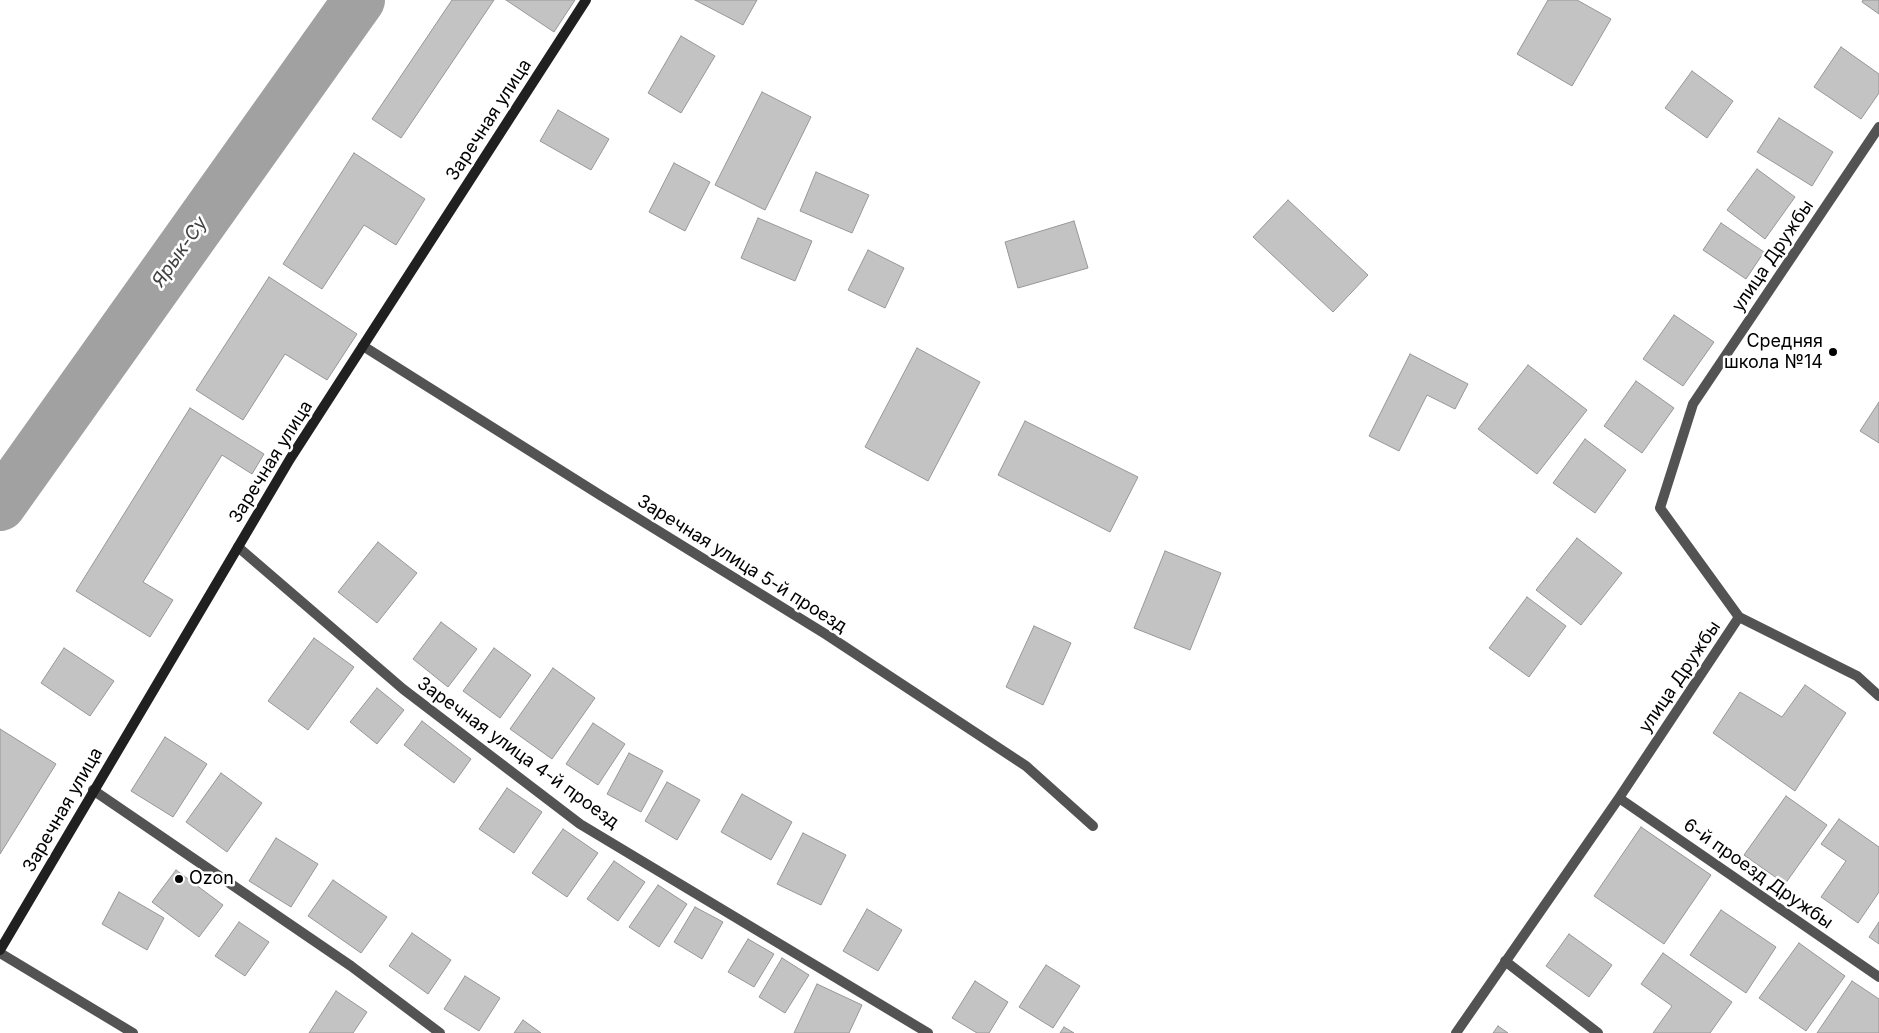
<!DOCTYPE html>
<html>
<head>
<meta charset="utf-8">
<style>
  body { margin:0 }
  canvas { display:block; background:#fff }
</style>
</head>
<body>
<canvas width="1879" height="1033"></canvas>
<script>
const context = document.querySelector('canvas').getContext('2d');
context.lineJoin = 'round';
function toPath(rows) {
  const path = new Path2D();
  for (const r of rows) {
    path.moveTo(r[0], r[1]);
    for (let i = 2; i < r.length; i += 2) path.lineTo(r[i], r[i + 1]);
  }
  return path;
}
function trace(path, color, width, dash) {
  context.strokeStyle = color;
  context.lineWidth = width;
  context.lineCap = dash ? 'butt' : 'round';
  context.setLineDash(dash || []);
  context.stroke(path);
}
function fillPath(path, color) {
  context.fillStyle = color;
  context.fill(path, 'evenodd');
}
function label(font, color, halo, rows, align = 'center') {
  context.font = font + ' Inter,sans-serif';
  context.lineWidth = 5;
  context.setLineDash([]);
  context.textBaseline = 'middle';
  context.strokeStyle = halo;
  context.fillStyle = color;
  for (const [text, x, y, turn = 0] of rows) {
    context.save();
    context.translate(x, y);
    context.rotate((+turn || 0) * Math.PI / 180);
    context.textAlign = isNaN(turn) ? turn : align;
    if (halo) context.strokeText(text, 0, 0);
    context.fillText(text, 0, 0);
    context.restore();
  }
}
trace(toPath([
  [0,505,359,0]
]), '#a1a1a1', 52);
const building = toPath([
  [452,0,494,0,401,138,372,119,452,0],
  [506,0,575,0,554,32,506,0],
  [695,0,757,0,743,25,695,0],
  [1548,0,1577,0,1611,19,1572,86,1517,54,1548,0],
  [1863,0,1879,0,1879,14,1862,2,1863,0],
  [681,36,715,56,681,113,648,93,681,36],
  [1841,47,1879,74,1879,93,1861,119,1814,87,1841,47],
  [1692,71,1733,101,1707,138,1665,108,1692,71],
  [762,92,811,117,765,210,715,185,762,92],
  [558,110,609,139,591,170,540,141,558,110],
  [1779,118,1833,152,1812,186,1757,152,1779,118],
  [354,153,425,199,396,245,364,225,322,289,283,264,354,153],
  [674,163,710,182,685,231,649,212,674,163],
  [1757,169,1795,197,1765,239,1727,210,1757,169],
  [816,172,869,195,852,233,800,211,816,172],
  [1288,200,1368,275,1333,312,1253,237,1288,200],
  [758,218,812,241,795,281,741,258,758,218],
  [1074,221,1088,268,1018,288,1005,242,1074,221],
  [1721,223,1764,252,1746,279,1703,250,1721,223],
  [868,250,904,268,885,308,848,290,868,250],
  [269,277,357,334,327,380,285,354,243,420,196,390,269,277],
  [1674,315,1714,342,1683,386,1643,359,1674,315],
  [917,348,980,382,928,481,865,447,917,348],
  [1410,354,1468,384,1455,409,1427,395,1399,451,1369,436,1410,354],
  [1528,365,1587,410,1537,474,1478,429,1528,365],
  [1636,381,1674,408,1642,453,1604,426,1636,381],
  [1879,402,1879,443,1860,431,1879,402],
  [190,408,264,454,252,474,222,455,143,582,173,600,150,637,76,591,190,408],
  [1025,421,1138,477,1110,532,998,475,1025,421],
  [1585,439,1626,470,1595,513,1553,483,1585,439],
  [1577,538,1622,573,1581,625,1536,590,1577,538],
  [378,542,417,573,377,623,338,592,378,542],
  [1165,551,1221,573,1190,650,1134,628,1165,551],
  [1527,597,1566,626,1529,677,1489,648,1527,597],
  [441,622,477,649,448,687,413,659,441,622],
  [1034,626,1071,643,1043,705,1006,687,1034,626],
  [314,638,354,667,308,730,268,701,314,638],
  [64,648,114,681,90,716,41,683,64,648],
  [494,648,531,675,500,718,463,691,494,648],
  [553,668,595,698,552,759,510,729,553,668],
  [1805,685,1846,713,1795,791,1713,733,1740,692,1782,717,1805,685],
  [377,688,404,710,377,744,350,722,377,688],
  [422,721,471,759,454,783,404,745,422,721],
  [593,723,625,744,598,785,566,764,593,723],
  [0,729,56,764,0,854,0,729],
  [165,737,207,764,173,817,131,791,165,737],
  [629,753,663,771,641,812,607,794,629,753],
  [221,773,262,803,227,852,186,822,221,773],
  [667,782,700,800,677,840,645,821,667,782],
  [507,788,542,812,514,853,479,829,507,788],
  [742,794,792,822,771,860,721,832,742,794],
  [1786,796,1827,825,1785,884,1744,855,1786,796],
  [1839,819,1879,847,1879,892,1858,923,1821,897,1846,861,1821,844,1839,819],
  [1641,827,1711,875,1664,944,1594,896,1641,827],
  [563,829,598,853,567,897,532,873,563,829],
  [803,833,846,855,821,905,777,884,803,833],
  [276,838,318,864,291,907,249,881,276,838],
  [614,861,645,882,618,921,587,899,614,861],
  [176,870,223,905,199,937,152,902,176,870],
  [333,880,387,917,361,953,308,916,333,880],
  [658,885,687,904,659,947,629,927,658,885],
  [119,892,164,918,147,950,102,924,119,892],
  [695,907,723,922,702,959,674,942,695,907],
  [867,909,902,930,878,971,843,951,867,909],
  [1721,910,1776,947,1746,993,1690,955,1721,910],
  [239,922,269,942,245,976,215,956,239,922],
  [1879,922,1879,944,1869,937,1879,922],
  [412,933,451,960,428,994,389,966,412,933],
  [1569,934,1612,965,1589,997,1546,966,1569,934],
  [748,939,774,954,754,987,728,972,748,939],
  [1799,943,1845,976,1806,1031,1759,998,1799,943],
  [1663,953,1732,1002,1710,1033,1653,1033,1672,1006,1641,984,1663,953],
  [782,958,809,975,785,1013,759,997,782,958],
  [1046,965,1080,986,1053,1028,1019,1007,1046,965],
  [465,976,500,998,479,1031,444,1009,465,976],
  [975,981,1008,1002,989,1033,977,1033,952,1018,975,981],
  [1852,981,1879,999,1879,1033,1817,1033,1852,981],
  [817,984,862,1005,849,1033,794,1033,817,984],
  [336,991,367,1012,353,1033,309,1033,336,991],
  [523,1020,541,1033,514,1033,523,1020],
  [1498,1026,1508,1033,1493,1033,1498,1026],
  [1064,1027,1074,1033,1060,1033,1064,1027]
]);
fillPath(building, '#c3c3c3');
trace(building, '#979797', 1);
trace(toPath([
  [363,346,600,495,827,635,1026,766,1093,826],
  [238,547,403,689,580,824,928,1033],
  [1739,617,1857,676,1879,696],
  [93,790,351,966,440,1033],
  [1619,798,1879,977],
  [0,953,133,1033],
  [1505,961,1598,1033],
  [1456,1033,1619,798,1739,617,1660,508,1693,404,1879,127]
]), '#535353', 10);
trace(toPath([
  [0,950,290,459,586,0]
]), '#202020', 10);
for (const [x, y, r, color] of [
  [1833,352,5,"#000"],
  [179,879,5,"#000"]
]) {
  const dot = new Path2D();
  dot.arc(x, y, r, 0, 2 * Math.PI);
  context.fillStyle = color;
  context.fill(dot);
  trace(dot, '#fff', 2);
}
label('18px', '#000', '#fff', [
  ["Заречная улица",489,120,-57],
  ["улица Дружбы",1773,256,-56],
  ["Заречная улица",271,462,-58],
  ["Заречная улица 5-й проезд",742,564,32],
  ["улица Дружбы",1680,677,-56],
  ["Заречная улица 4-й проезд",518,753,36],
  ["Заречная улица",63,810,-60],
  ["6-й проезд Дружбы",1758,874,35]
]);
label('18px', '#000', '#fff', [
  ["Средняя",1823,342],
  ["школа №14",1823,363],
  ["Ozon",189,879,"left"]
], 'right');
label('italic 19px', '#424242', '#fff', [
  ["Ярык-Су",180,252,-55]
]);
</script>
</body>
</html>
